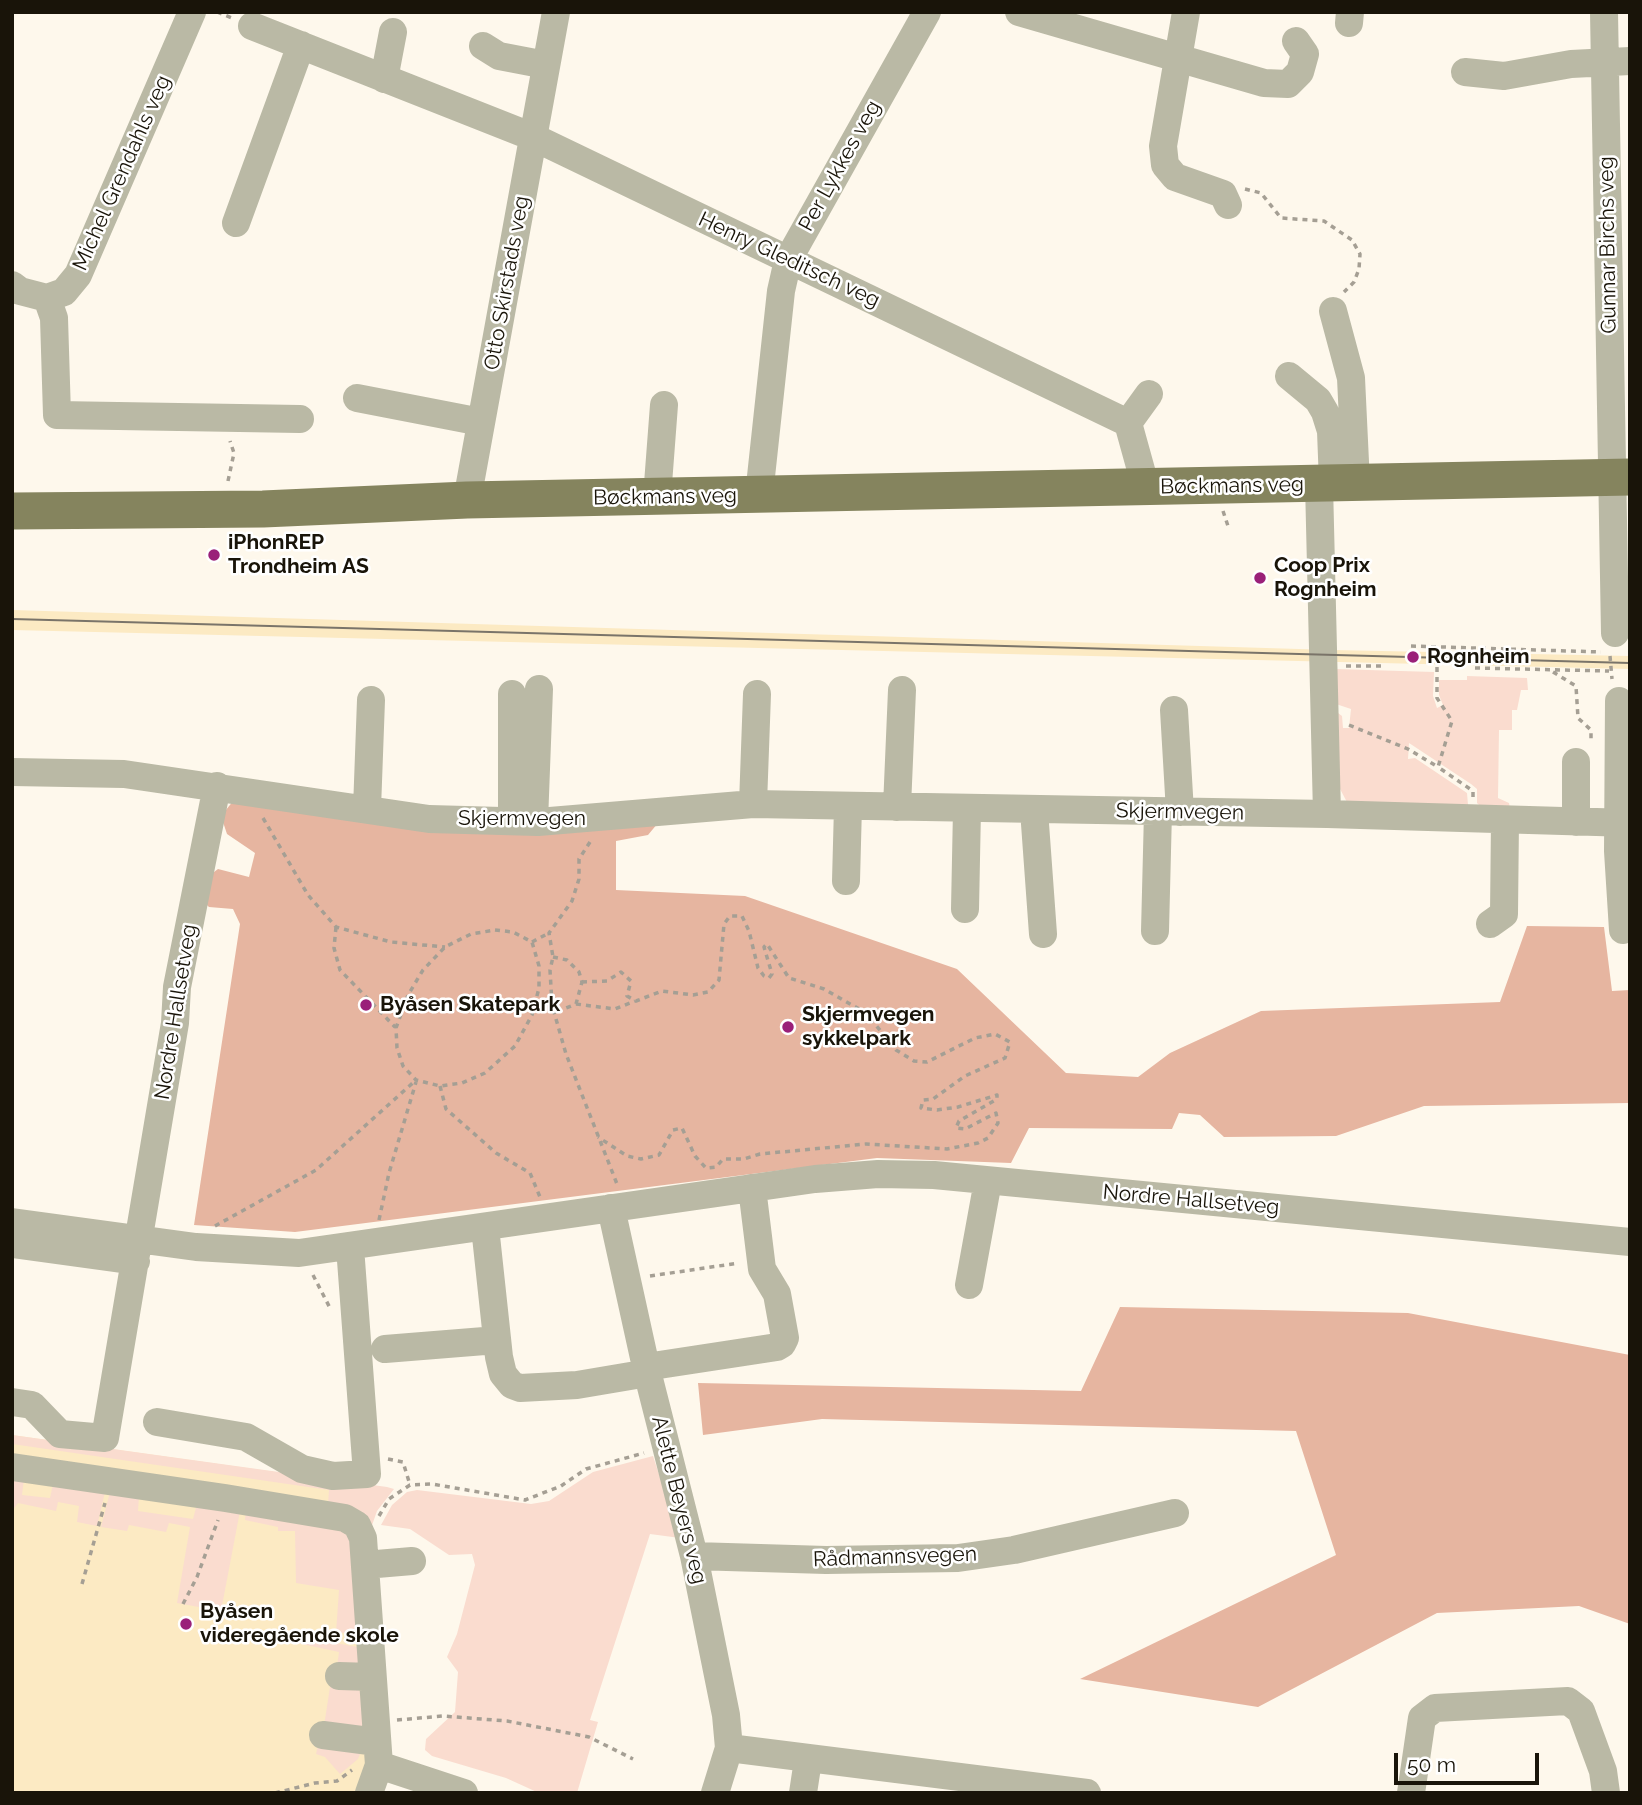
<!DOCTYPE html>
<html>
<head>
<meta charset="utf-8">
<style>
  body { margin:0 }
  #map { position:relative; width:1642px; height:1805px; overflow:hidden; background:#fef8ec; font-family:Raleway,sans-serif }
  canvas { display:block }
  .frame { position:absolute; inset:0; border:14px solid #191409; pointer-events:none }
  .scale { position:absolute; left:1394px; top:1753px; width:145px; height:32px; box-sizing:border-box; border:4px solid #191409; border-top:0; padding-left:9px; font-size:21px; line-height:24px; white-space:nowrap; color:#191409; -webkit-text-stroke:5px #fff; paint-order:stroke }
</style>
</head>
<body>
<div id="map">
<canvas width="1642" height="1805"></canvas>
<div class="frame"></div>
<div class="scale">50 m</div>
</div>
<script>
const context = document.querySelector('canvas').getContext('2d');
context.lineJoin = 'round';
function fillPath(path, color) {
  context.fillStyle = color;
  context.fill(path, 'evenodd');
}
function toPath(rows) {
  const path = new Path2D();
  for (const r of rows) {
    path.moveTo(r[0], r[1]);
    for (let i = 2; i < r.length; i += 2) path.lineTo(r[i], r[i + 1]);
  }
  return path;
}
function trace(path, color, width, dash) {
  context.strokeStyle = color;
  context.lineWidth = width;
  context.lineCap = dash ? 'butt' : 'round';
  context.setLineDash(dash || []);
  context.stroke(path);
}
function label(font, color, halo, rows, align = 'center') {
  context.font = font + ' Raleway,sans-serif';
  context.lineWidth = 5;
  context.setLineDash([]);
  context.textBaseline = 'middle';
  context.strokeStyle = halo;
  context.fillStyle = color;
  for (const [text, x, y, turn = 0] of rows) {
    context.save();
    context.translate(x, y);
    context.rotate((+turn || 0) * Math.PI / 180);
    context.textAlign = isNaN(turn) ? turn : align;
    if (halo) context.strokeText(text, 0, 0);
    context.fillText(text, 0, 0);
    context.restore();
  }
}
fillPath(toPath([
  [12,610,1332,650,1630,656,1630,669,12,630],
  [12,1435,354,1483,367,1764,356,1793,12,1793]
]), '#fceac3');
fillPath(toPath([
  [1335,669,1434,672,1433,696,1437,708,1443,705,1439,695,1439,680,1467,680,1467,676,1527,678,1528,690,1521,690,1517,710,1512,710,1512,730,1499,730,1498,798,1509,803,1510,809,1482,808,1477,803,1477,789,1471,784,1409,743,1408,759,1415,758,1467,793,1468,805,1349,806,1339,787,1338,713,1342,716,1343,728,1349,728,1351,709,1336,704],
  [12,1435,387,1487,394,1489,377,1511,370,1531,328,1504,329,1490,12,1444],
  [653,1456,680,1538,650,1534,590,1720,598,1722,577,1793,539,1793,506,1778,432,1756,425,1750,426,1739,455,1712,458,1672,447,1657,457,1634,475,1565,472,1554,449,1555,410,1529,381,1525,392,1505,407,1492,417,1490,531,1504,549,1501,593,1472],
  [12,1478,24,1479,22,1495,50,1498,53,1484,105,1492,97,1526,77,1522,79,1506,58,1502,56,1511,18,1503,12,1511],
  [110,1492,139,1496,138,1511,193,1519,197,1504,240,1511,221,1611,177,1603,190,1527,169,1523,166,1532,129,1525,127,1531,101,1527],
  [246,1511,350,1533,358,1631,355,1633,336,1633,339,1590,296,1583,295,1531,278,1531,278,1527,245,1520],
  [299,1636,362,1648,358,1664,337,1667,339,1652,297,1643],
  [336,1681,347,1683,366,1695,367,1730,324,1726,330,1687],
  [319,1741,362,1749,358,1759,340,1774,325,1757,316,1754]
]), '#fadccf');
fillPath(toPath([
  [234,800,658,823,648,835,616,841,616,890,745,896,957,969,1066,1073,1138,1077,1170,1053,1261,1011,1500,1002,1527,926,1604,927,1612,991,1630,990,1630,1103,1424,1106,1336,1136,1224,1137,1200,1115,1179,1113,1172,1129,1029,1128,1011,1163,877,1158,295,1232,194,1225,240,924,233,909,209,907,202,900,210,875,218,869,249,877,255,853,227,834,221,816],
  [1120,1307,1408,1313,1630,1355,1630,1624,1579,1606,1437,1613,1258,1707,1080,1679,1336,1555,1296,1431,822,1419,703,1435,698,1383,1081,1391]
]), '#e6b5a0');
trace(toPath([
  [217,12,232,18],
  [1245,189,1261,193,1281,218,1324,221,1352,240,1360,254,1359,269,1354,282,1344,292],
  [228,481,234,453,230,441],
  [1223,511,1228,526],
  [1411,646,1601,652],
  [1610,656,1612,679],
  [1346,666,1385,666],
  [1437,667,1437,698,1452,721,1438,767,1473,791,1473,797],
  [1475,668,1609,671],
  [1553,672,1576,686,1578,718,1591,730,1591,743],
  [1349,725,1408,749,1438,767],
  [263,818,308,895,336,927,391,942,445,947],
  [590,842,579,859,579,879,572,901,549,933,553,957,550,970,552,1005,566,1054,617,1184],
  [336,927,334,948,340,970,395,1027],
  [495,930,513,932,532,942,539,966,539,988,532,1015,515,1046,485,1073,462,1083,440,1086,416,1080,403,1066,397,1048,396,1028,408,995,423,970,445,947,471,934,495,930],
  [532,942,549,933],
  [553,957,567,960,579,972,582,982,576,1004,554,1013],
  [582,982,607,981,621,972,631,981,627,996,636,1001,662,991,693,995,708,992,719,980,724,924,730,916,742,916,749,931,758,968,764,976,769,978,772,974,764,947,767,944,789,978,824,989,866,1013,896,1050,914,1061,927,1062,975,1038,995,1034,1010,1042,1005,1058,965,1076,933,1099,923,1100,921,1108,937,1110,958,1107,997,1095,997,1099,959,1121,956,1128,965,1129,996,1113,998,1123,988,1138,978,1143,947,1149,866,1144,760,1154,744,1159,723,1159,716,1167,706,1168,695,1156,682,1128,673,1130,659,1155,641,1159,627,1156,598,1137],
  [576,1004,615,1009,635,1001],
  [440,1086,446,1109,496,1153,530,1173,540,1197],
  [379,1220,389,1173,416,1082],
  [215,1226,316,1170,416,1080],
  [313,1275,330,1308],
  [650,1276,739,1263],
  [388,1459,403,1462,410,1485],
  [379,1516,389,1499,410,1485,432,1484,525,1500,561,1486,586,1469,644,1453],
  [82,1584,105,1503],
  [183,1604,197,1577,218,1520],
  [397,1720,443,1716,507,1721,589,1737,633,1759],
  [275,1793,315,1783,337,1781,352,1770]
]), '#a59f94', 3.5, [5, 5]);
trace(toPath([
  [1019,12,1264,83,1288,84,1300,72,1305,54,1296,41],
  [1186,12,1163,146,1165,165,1175,177,1223,194,1228,205],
  [1604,12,1615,633],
  [1349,23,1350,12],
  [252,26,533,137,1128,423,1146,488],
  [483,46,499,56,546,65],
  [1465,72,1504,76,1571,64,1630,61],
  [384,79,393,32],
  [236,223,301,45],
  [12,285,20,291,47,298],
  [47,298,54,318,57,415,300,419],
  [47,298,64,292,78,275,192,12],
  [1333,311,1351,378,1356,483],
  [1289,376,1318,400,1325,412,1331,431,1333,483],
  [357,398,481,422],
  [1128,423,1149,394],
  [1319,484,1327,814],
  [759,495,781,291,788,260,927,12],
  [657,497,664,405],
  [467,500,556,12],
  [512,694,512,821],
  [1619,701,1618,851,1623,930],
  [1174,710,1180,812],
  [1576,762,1576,822],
  [12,772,124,774,429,819,538,822,753,804,1327,814,1630,823],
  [753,804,757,694],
  [897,807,902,690],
  [367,809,371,700],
  [1034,810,1043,934],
  [534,822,539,689],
  [846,881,848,806],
  [965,909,967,809],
  [1490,924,1504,914,1505,820],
  [1155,931,1158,812],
  [611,1208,646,1367,694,1556,726,1715,729,1748,715,1793],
  [12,1222,196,1247,299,1253,815,1179,878,1174,934,1175,1630,1242],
  [485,1227,499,1357,503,1374,512,1385,520,1388,577,1385,648,1373],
  [12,1244,136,1261],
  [969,1285,988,1181],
  [385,1349,497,1340],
  [646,1367,777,1347,782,1344,785,1338,777,1294,762,1269,752,1188],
  [12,1402,32,1405,60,1434,105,1438,175,1023,177,987,217,786],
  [157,1422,246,1437,302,1469,333,1476,367,1474,350,1247],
  [12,1467,225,1498,345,1518,357,1525,363,1538,379,1765,369,1793],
  [694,1556,826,1560,958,1558,1014,1550,1175,1513],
  [365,1565,412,1561],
  [339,1676,372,1677],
  [323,1735,377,1742],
  [729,1748,1087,1793],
  [379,1765,464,1793],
  [803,1793,808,1760],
  [1411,1793,1422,1718,1435,1708,1568,1701,1581,1711,1603,1771,1606,1793]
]), '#bab9a5', 28);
trace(toPath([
  [12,511,263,509,467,500,1630,477]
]), '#85845e', 37);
trace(toPath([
  [12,619,1630,663]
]), '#7a7469', 2);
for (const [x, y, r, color] of [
  [214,555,7,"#9a2079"],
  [1260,578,7,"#9a2079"],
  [1413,657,7,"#9a2079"],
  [366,1005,7,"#9a2079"],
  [788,1027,7,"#9a2079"],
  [186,1624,7,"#9a2079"]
]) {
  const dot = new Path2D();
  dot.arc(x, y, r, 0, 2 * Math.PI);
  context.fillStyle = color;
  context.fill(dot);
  trace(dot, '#fff', 2.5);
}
label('21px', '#191409', '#fff', [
  ["Per Lykkes veg",840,166,-61],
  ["Michel Grendahls veg",122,173,-66],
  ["Gunnar Birchs veg",1608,245,-91],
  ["Henry Gleditsch veg",789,260,25],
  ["Otto Skirstads veg",507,283,-80],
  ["Bøckmans veg",1232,486,-1],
  ["Bøckmans veg",665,497,-1],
  ["Skjermvegen",1180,812,1],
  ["Skjermvegen",522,819],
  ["Nordre Hallsetveg",176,1012,-81],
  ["Nordre Hallsetveg",1191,1200,5],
  ["Alette Beyers veg",679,1500,76],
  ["Rådmannsvegen",895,1557,-2]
]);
label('bold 21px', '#191409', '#fff', [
  ["iPhonREP",228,543],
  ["Trondheim AS",228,567],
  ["Coop Prix",1274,566],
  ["Rognheim",1274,590],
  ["Rognheim",1427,657],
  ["Byåsen Skatepark",380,1005],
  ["Skjermvegen",802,1015],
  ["sykkelpark",802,1039],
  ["Byåsen",200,1612],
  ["videregående skole",200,1636]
], 'left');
</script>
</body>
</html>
